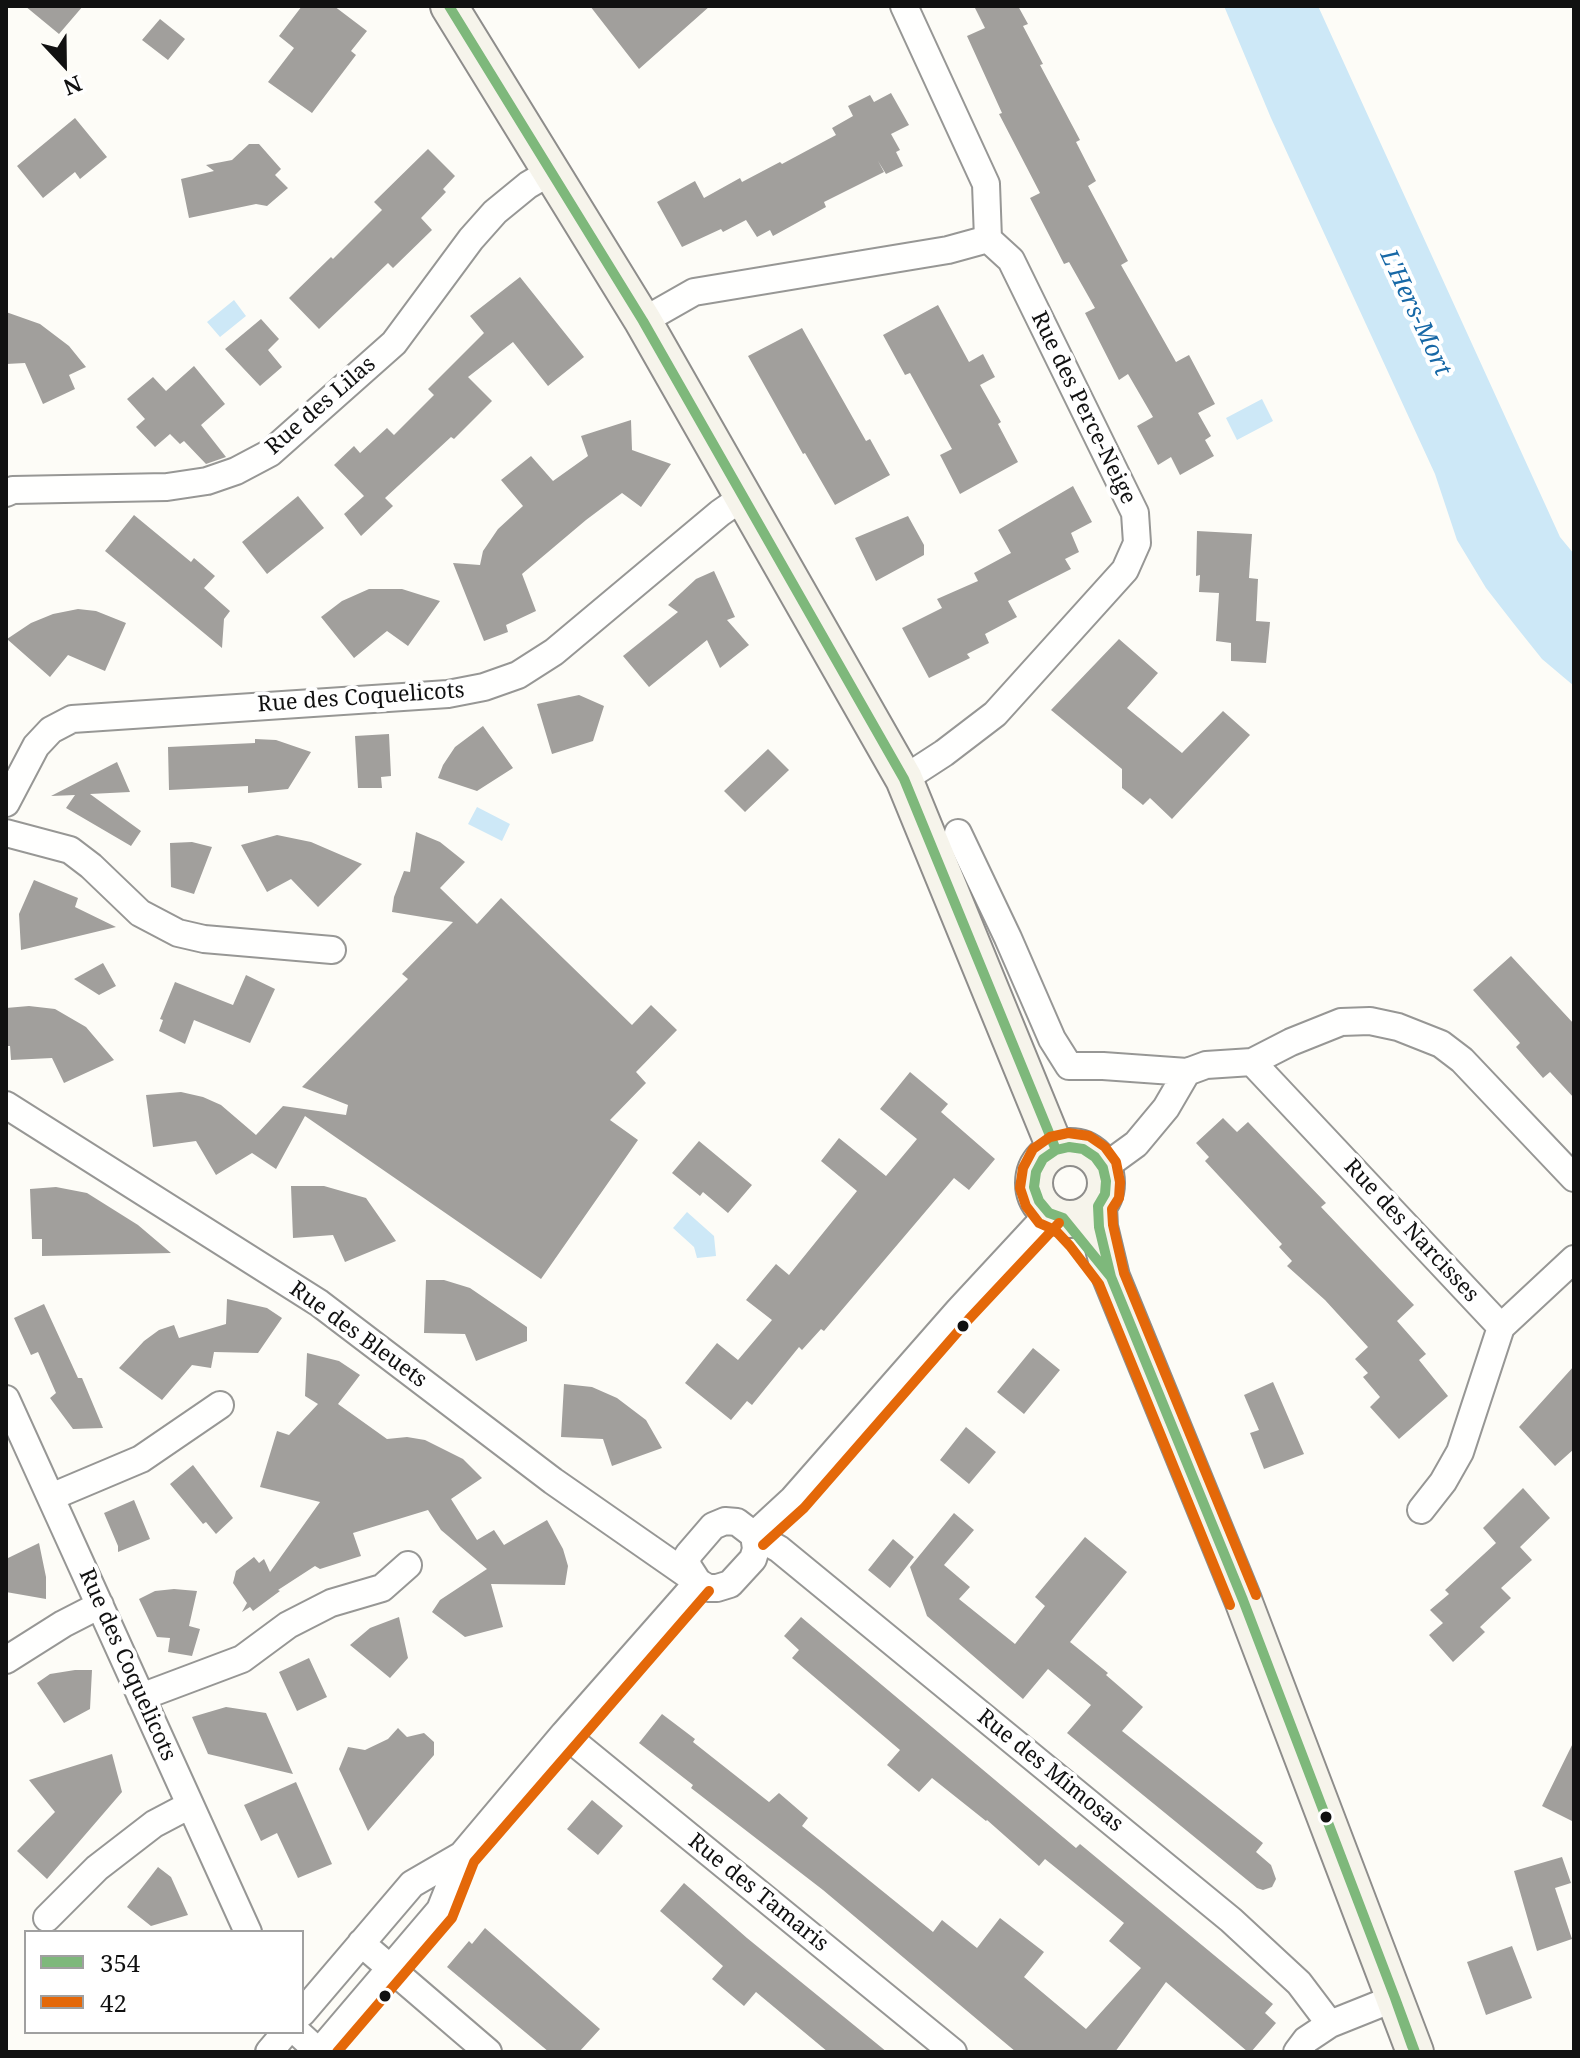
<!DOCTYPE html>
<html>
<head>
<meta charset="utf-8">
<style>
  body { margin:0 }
  #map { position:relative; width:1580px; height:2058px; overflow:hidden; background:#fdfcf7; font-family:"Noto Serif",serif }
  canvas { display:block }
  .frame { position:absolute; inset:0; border:8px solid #111; pointer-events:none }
  .legend { position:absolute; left:24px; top:1930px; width:280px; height:104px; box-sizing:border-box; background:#fff; border:2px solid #a0a0a0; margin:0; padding:10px 14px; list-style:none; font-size:24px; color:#111 }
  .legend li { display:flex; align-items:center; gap:16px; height:40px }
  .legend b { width:40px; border:2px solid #a0a0a0 }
  .north { position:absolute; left:24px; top:24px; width:80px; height:80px; -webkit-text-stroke:6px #fff; paint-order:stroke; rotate:158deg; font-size:22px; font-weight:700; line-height:32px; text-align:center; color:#111 }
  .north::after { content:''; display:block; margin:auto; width:28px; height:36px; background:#111; clip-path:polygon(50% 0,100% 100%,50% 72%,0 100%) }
</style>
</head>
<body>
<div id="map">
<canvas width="1580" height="2058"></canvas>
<div class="frame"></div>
<ul class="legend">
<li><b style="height:10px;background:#7eb87b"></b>354</li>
<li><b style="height:10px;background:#e46809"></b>42</li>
</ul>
<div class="north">N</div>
</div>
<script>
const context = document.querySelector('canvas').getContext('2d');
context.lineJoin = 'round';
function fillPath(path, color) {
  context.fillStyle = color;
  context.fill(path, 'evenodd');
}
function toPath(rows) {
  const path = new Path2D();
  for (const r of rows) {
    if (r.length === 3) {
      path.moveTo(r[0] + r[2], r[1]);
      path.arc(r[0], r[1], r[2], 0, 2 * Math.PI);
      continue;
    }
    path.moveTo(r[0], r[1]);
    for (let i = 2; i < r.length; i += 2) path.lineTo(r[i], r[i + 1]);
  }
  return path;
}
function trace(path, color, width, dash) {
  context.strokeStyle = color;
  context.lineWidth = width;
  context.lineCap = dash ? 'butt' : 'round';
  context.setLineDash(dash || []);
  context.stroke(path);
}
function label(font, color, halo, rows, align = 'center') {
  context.font = font + ' "Noto Serif",serif';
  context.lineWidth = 8;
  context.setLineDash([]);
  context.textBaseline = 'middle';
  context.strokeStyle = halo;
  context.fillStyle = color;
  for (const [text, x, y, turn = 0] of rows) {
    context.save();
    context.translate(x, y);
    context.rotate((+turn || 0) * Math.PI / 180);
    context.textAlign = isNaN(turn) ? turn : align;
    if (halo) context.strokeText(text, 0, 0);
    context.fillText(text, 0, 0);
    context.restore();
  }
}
fillPath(toPath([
  [1224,6,1318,6,1560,537,1574,554,1574,686,1542,659,1514,624,1486,588,1457,540,1435,474,1271,118],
  [234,300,246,316,220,337,207,322],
  [1262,399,1273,421,1237,440,1226,418],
  [477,807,510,824,502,841,468,824],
  [687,1212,714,1236,716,1256,697,1258,694,1247,673,1228]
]), '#cde8f7');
fillPath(toPath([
  [25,6,83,6,59,34],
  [302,6,334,6,367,31,351,51,356,55,312,113,268,82,294,48,279,36],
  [590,6,710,6,639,69],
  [974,6,1018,6,1028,24,1023,26,1043,64,1040,65,1080,140,1076,142,1096,181,1088,186,1128,261,1121,265,1176,362,1189,355,1215,404,1198,413,1211,436,1205,440,1214,456,1180,475,1171,457,1158,465,1137,426,1153,417,1128,374,1119,380,1085,313,1095,308,1069,262,1064,264,1030,198,1040,193,999,114,1002,113,967,36,985,28],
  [160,19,185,39,168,60,142,40],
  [891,93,909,125,891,134,900,150,896,152,903,166,886,174,878,161,884,172,824,202,826,207,773,236,770,230,757,237,746,220,723,232,721,229,682,247,657,202,695,181,704,198,740,178,742,182,780,162,782,164,836,135,832,128,853,116,848,106,870,95,874,102],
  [75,118,107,157,80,179,75,172,43,198,17,166],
  [249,144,259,144,281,169,275,175,288,188,267,206,256,204,189,218,181,179,214,171,206,165,232,160],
  [428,149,455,176,443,189,446,192,421,218,432,230,393,268,388,263,319,329,289,298,331,257,333,259,382,210,374,202],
  [520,277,584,357,548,386,513,342,468,377,492,401,454,439,451,437,385,498,393,506,361,536,344,514,364,496,334,465,354,446,360,453,387,428,394,435,434,395,428,389,484,333,470,316],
  [938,305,969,362,983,354,995,377,980,385,1001,422,998,424,1018,462,960,494,940,455,952,449,910,373,905,375,883,335],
  [6,312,40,324,69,346,86,367,69,375,75,389,43,404,25,363,6,364],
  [261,319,279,339,268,350,282,367,260,386,225,349],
  [802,328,866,441,870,439,890,475,835,505,805,453,803,454,748,356],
  [194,366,225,404,201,425,226,457,206,464,184,441,180,444,170,434,155,447,136,427,145,419,127,399,153,377,166,391],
  [631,420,632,450,671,464,641,507,622,493,586,520,522,574,536,611,506,625,508,632,484,641,453,563,480,565,483,551,498,529,523,506,501,480,531,456,553,481,588,456,581,436],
  [1073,486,1092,522,1071,533,1079,552,1065,559,1071,569,1008,601,1017,617,985,634,989,643,967,654,970,658,929,678,902,628,942,608,937,599,978,581,974,573,1011,553,998,530],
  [298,496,324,528,267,574,242,542],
  [134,515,191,562,194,558,215,576,204,588,230,611,224,619,222,648,105,551],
  [908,516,924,545,924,555,876,581,855,538],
  [1197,531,1252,534,1249,578,1258,579,1256,621,1270,622,1266,663,1231,661,1231,643,1216,641,1219,593,1199,592,1200,575,1196,576],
  [714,571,735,617,727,620,749,645,720,668,707,640,649,687,623,656,678,612,668,605,696,579],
  [369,589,402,589,440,601,408,646,387,631,354,658,321,617,342,601],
  [78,609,96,611,126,623,105,671,68,655,50,677,7,639,31,623,53,614],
  [1119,639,1158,673,1127,708,1182,753,1223,711,1250,735,1172,819,1150,798,1143,805,1122,788,1122,769,1051,710],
  [579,695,604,706,593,741,552,754,537,704],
  [483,726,513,768,477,791,438,778,443,765,455,747],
  [389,734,391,776,381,777,382,788,358,788,355,736],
  [255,739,276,740,311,752,288,789,248,793,248,786,169,790,168,747,255,743],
  [768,749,789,770,745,812,724,791],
  [117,762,130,792,90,794,141,831,131,846,66,808,75,795,51,796],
  [416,832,440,842,465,862,440,888,477,924,501,898,632,1025,651,1005,677,1030,636,1072,646,1083,610,1120,638,1140,541,1279,305,1116,276,1169,252,1153,216,1175,196,1141,153,1147,146,1095,181,1092,203,1097,221,1105,256,1135,283,1106,346,1115,348,1105,302,1087,408,979,402,974,453,922,392,912,394,897,404,871,410,872],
  [277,835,311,842,362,864,318,907,291,879,267,892,241,845],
  [192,842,212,847,194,894,171,887,170,843],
  [34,880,78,898,75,907,116,927,21,950,19,914],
  [1511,956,1574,1024,1574,1098,1550,1072,1543,1078,1516,1047,1520,1043,1473,990],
  [103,963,116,986,99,995,74,979],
  [246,975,275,989,250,1043,194,1020,185,1044,159,1031,163,1020,160,1019,175,982,233,1005],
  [29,1006,55,1009,86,1027,114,1060,64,1083,52,1058,11,1060,10,1046,6,1046,6,1008],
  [910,1072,948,1104,941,1112,995,1159,969,1190,954,1178,824,1331,821,1329,802,1350,799,1347,752,1405,747,1401,731,1420,685,1383,717,1343,738,1360,772,1320,746,1300,776,1264,789,1275,857,1191,821,1161,839,1138,886,1176,917,1139,880,1109],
  [1223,1118,1237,1132,1248,1122,1326,1203,1321,1207,1414,1305,1397,1321,1426,1354,1419,1360,1448,1396,1399,1439,1370,1407,1380,1397,1363,1377,1368,1373,1355,1359,1368,1347,1325,1300,1287,1266,1292,1261,1279,1247,1282,1244,1205,1161,1209,1157,1196,1143],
  [699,1141,752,1185,728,1213,703,1192,700,1196,672,1173],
  [291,1186,324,1186,366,1198,396,1241,345,1262,333,1235,293,1238],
  [56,1187,87,1193,138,1225,171,1253,42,1256,42,1239,32,1239,30,1189],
  [426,1280,444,1280,470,1288,527,1327,527,1341,476,1361,465,1334,424,1333],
  [227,1299,267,1308,282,1318,258,1353,214,1352,211,1368,192,1365,162,1400,119,1368,144,1341,159,1330,174,1325,179,1338,226,1324],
  [44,1304,78,1378,82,1378,103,1428,73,1429,50,1398,56,1393,38,1352,31,1355,14,1318],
  [1033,1348,1060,1370,1024,1414,997,1392],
  [307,1353,339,1361,360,1375,338,1404,387,1439,407,1437,425,1440,463,1459,482,1478,451,1499,477,1540,494,1530,504,1545,547,1520,563,1549,568,1566,565,1585,491,1584,503,1627,465,1637,432,1612,440,1600,487,1569,441,1530,428,1510,353,1533,361,1556,320,1569,315,1566,278,1590,280,1591,253,1611,250,1607,242,1612,247,1603,233,1583,236,1571,254,1557,259,1563,264,1559,270,1572,320,1502,260,1487,277,1431,289,1435,318,1404,305,1396],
  [1574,1366,1574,1449,1555,1466,1519,1427],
  [1273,1382,1304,1454,1264,1469,1250,1433,1259,1430,1244,1395],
  [564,1384,592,1387,617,1398,646,1420,662,1448,612,1466,603,1439,561,1437],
  [966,1427,996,1452,969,1484,940,1460],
  [193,1465,233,1518,216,1534,206,1522,203,1524,170,1484],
  [1523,1488,1550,1518,1520,1547,1532,1560,1501,1588,1511,1598,1480,1627,1485,1632,1453,1662,1429,1635,1443,1623,1430,1610,1449,1594,1445,1590,1496,1543,1483,1528],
  [134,1500,150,1539,118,1552,118,1546,104,1513],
  [954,1513,974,1530,944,1565,970,1587,959,1599,1015,1644,1045,1606,1035,1597,1085,1537,1127,1572,1070,1642,1108,1673,1106,1675,1143,1707,1122,1731,1263,1843,1256,1852,1271,1865,1276,1879,1272,1887,1263,1890,1257,1888,1067,1733,1091,1705,1048,1669,1023,1699,927,1616,910,1567],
  [893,1539,914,1557,890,1588,868,1570],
  [39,1543,46,1577,46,1599,6,1592,6,1559],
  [174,1589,197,1591,189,1626,200,1629,192,1656,168,1652,170,1638,157,1637,139,1599,155,1591],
  [399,1617,408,1658,390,1678,350,1645,370,1628],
  [801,1617,1076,1848,1080,1844,1273,2004,1265,2013,1276,2023,1251,2052,1248,2052,1166,1982,1115,2052,1016,2052,823,1890,691,1788,693,1785,639,1743,662,1714,695,1739,693,1742,769,1802,779,1793,808,1818,802,1826,933,1932,942,1920,977,1948,1000,1918,1044,1952,1024,1977,1086,2029,1141,1968,1109,1941,1124,1923,1045,1859,1039,1866,987,1820,986,1821,932,1778,919,1792,887,1765,900,1750,792,1658,799,1650,784,1636],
  [309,1658,327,1697,297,1711,279,1672],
  [75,1670,92,1670,90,1709,64,1723,37,1683,50,1674],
  [226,1707,266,1713,293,1774,208,1754,192,1717],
  [398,1728,407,1737,424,1733,434,1742,434,1755,368,1831,339,1769,348,1747,365,1750,388,1739],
  [1574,1741,1574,1822,1542,1806],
  [112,1754,122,1792,47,1879,17,1851,55,1812,29,1780],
  [296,1782,332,1864,298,1878,277,1833,261,1841,244,1805],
  [592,1800,623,1826,598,1855,567,1829],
  [1562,1857,1571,1883,1555,1888,1572,1939,1537,1951,1514,1871],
  [158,1867,171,1877,188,1915,151,1926,127,1907],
  [684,1883,747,1938,887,2052,828,2052,756,1992,744,2006,712,1979,723,1966,660,1911],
  [485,1928,600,2029,579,2052,549,2052,447,1967,469,1941,472,1944],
  [1512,1946,1532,1998,1486,2015,1467,1962]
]), '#a19f9c');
const minor = toPath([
  [904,6,986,184,988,239],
  [643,321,694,292,948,250,988,239,1011,260,1135,513,1137,543,1125,570,995,714,944,753,904,779],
  [6,493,13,490,167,487,207,481,236,471,270,453,394,343,471,239,495,212,528,185,552,171],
  [6,803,36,746,51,730,72,719,448,694,484,687,518,675,554,652,720,513,743,497],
  [6,833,70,850,91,866,140,913,178,933,204,939,332,950],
  [958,833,1008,938,1052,1039,1069,1066,1103,1066,1187,1072],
  [1252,1062,1501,1327],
  [6,1105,319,1303,553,1481,698,1582,708,1588,717,1588,730,1584,753,1559,756,1549,754,1535],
  [1103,1168,1136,1144,1166,1108,1187,1072,1206,1065,1252,1062,1291,1042,1341,1022,1370,1021,1398,1027,1441,1044,1462,1060,1574,1178],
  [6,1399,248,1932],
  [51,1497,141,1459,220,1405],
  [1421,1510,1443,1482,1460,1452,1501,1327,1574,1259],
  [754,1535,793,1499,959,1310,1049,1213],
  [698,1582,687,1565,688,1555,713,1526,725,1521,737,1522,754,1535,779,1549,1231,1920,1299,1983,1330,2024],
  [6,1660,63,1624,100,1605],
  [141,1697,242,1659,288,1625,331,1603,382,1588,408,1565],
  [564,1734,953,2052],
  [47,1918,97,1868,154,1824,190,1805],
  [361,1943,488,2052],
  [302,2013,412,1884,462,1855],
  [297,2032,319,2052,440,1910,462,1855,564,1734,698,1582],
  [269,2052,286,2032],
  [1297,2052,1306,2040,1330,2024,1395,1998]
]);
const secondary = toPath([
  [449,6,643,321,904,779,1056,1150],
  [1070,1183,36],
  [1098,1206,1099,1227,1111,1277,1243,1600,1415,2052]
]);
trace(minor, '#979795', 30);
trace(secondary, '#8e8d8b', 40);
trace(minor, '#fffffe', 26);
trace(secondary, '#f6f4eb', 36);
trace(toPath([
  [449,6,643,321,904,779,1056,1150],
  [1069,1147,1083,1149,1095,1157,1103,1168,1106,1181,1105,1194,1098,1206,1099,1227,1111,1277,1063,1218,1049,1213,1039,1201,1034,1187,1036,1172,1043,1159,1056,1150,1069,1147],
  [1111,1277,1243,1600],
  [1111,1277,1243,1600],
  [1243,1600,1395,1998],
  [1243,1600,1395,1998],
  [1395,1998,1415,2052,1412,2046,1395,1998]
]), '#7eb87b', 10);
trace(toPath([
  [763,1545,804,1508,969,1319,1059,1223],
  [1230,1605,1099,1284,1070,1246,1055,1230,1039,1223,1026,1206,1020,1188,1023,1168,1033,1149,1050,1137,1068,1133,1089,1136,1105,1147,1116,1162,1120,1182,1119,1198,1112,1209,1113,1225,1124,1273,1256,1595],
  [337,2052,452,1918,474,1862,709,1591]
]), '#e46809', 10);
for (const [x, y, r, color] of [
  [963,1326,7,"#111"],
  [1326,1817,7,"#111"],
  [385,1996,7,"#111"]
]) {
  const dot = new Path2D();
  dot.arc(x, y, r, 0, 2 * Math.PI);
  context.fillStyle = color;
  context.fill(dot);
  trace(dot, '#fff', 3);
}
label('22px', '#111', '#fff', [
  ["Rue des Lilas",321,406,-41],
  ["Rue des Perce-Neige",1083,408,64],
  ["Rue des Coquelicots",361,698,-4],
  ["Rue des Narcisses",1411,1231,47],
  ["Rue des Bleuets",358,1335,36],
  ["Rue des Coquelicots",127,1665,66],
  ["Rue des Mimosas",1050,1771,39],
  ["Rue des Tamaris",758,1893,39]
]);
label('italic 24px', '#1768a6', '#fff', [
  ["L'Hers-Mort",1415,313,65]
]);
</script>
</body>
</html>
